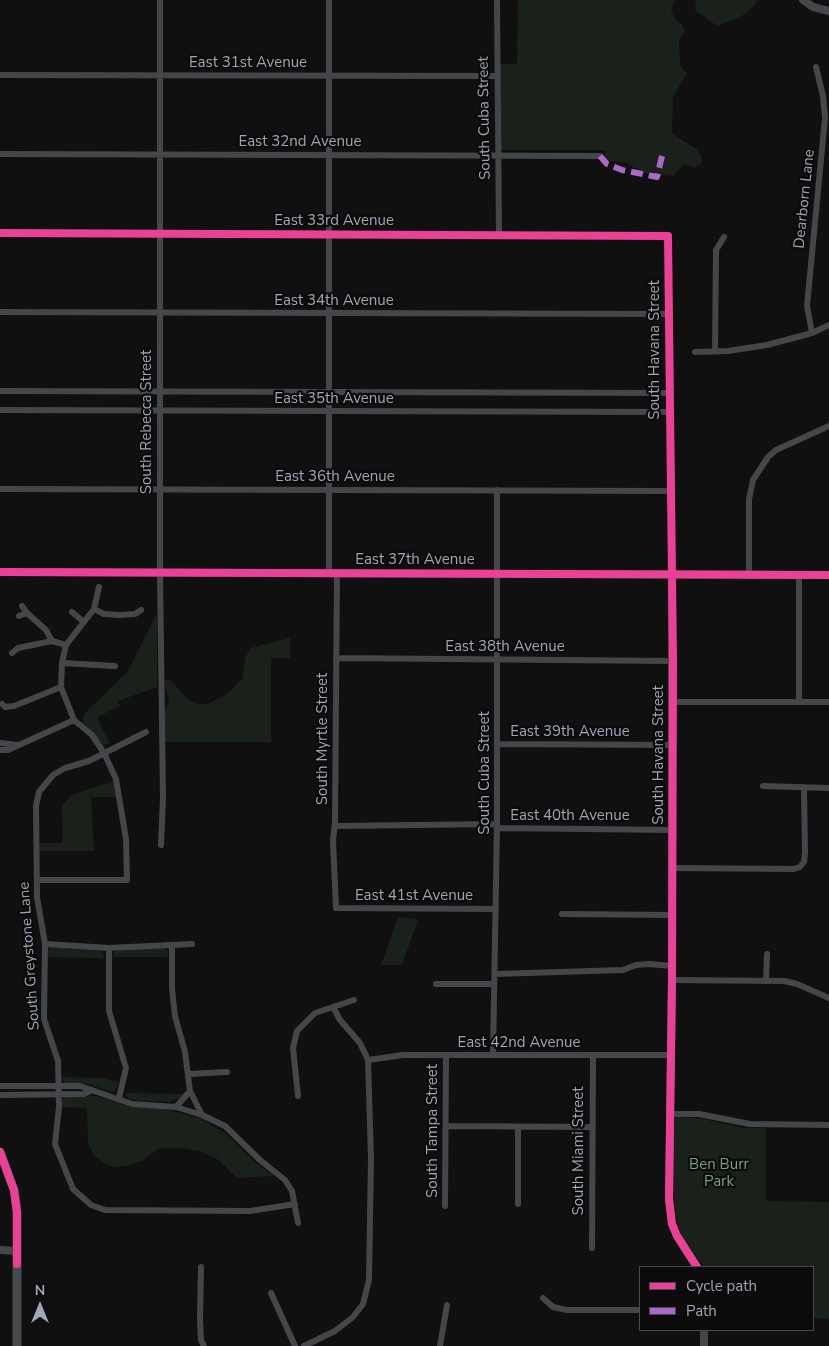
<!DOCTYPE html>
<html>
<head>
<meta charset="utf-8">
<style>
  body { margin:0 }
  #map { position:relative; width:829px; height:1346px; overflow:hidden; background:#101010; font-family:"Nunito Sans",sans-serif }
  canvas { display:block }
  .legend { position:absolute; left:639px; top:1266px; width:175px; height:65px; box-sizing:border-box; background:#0b0b0c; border:1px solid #46494f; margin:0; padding:6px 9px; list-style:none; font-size:15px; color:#9fa7b3 }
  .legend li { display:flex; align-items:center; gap:10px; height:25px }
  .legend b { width:25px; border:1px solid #46494f }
  .north { position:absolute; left:15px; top:1281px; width:50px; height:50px; -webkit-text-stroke:4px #0b0b0c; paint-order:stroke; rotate:0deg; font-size:14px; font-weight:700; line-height:20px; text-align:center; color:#9fa7b3 }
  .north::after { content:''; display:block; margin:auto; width:18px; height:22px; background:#9fa7b3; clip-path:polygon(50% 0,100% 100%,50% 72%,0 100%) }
</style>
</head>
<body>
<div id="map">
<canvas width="829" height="1346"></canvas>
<ul class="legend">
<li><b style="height:6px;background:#ea4096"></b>Cycle path</li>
<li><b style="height:6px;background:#ac68c9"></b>Path</li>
</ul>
<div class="north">N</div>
</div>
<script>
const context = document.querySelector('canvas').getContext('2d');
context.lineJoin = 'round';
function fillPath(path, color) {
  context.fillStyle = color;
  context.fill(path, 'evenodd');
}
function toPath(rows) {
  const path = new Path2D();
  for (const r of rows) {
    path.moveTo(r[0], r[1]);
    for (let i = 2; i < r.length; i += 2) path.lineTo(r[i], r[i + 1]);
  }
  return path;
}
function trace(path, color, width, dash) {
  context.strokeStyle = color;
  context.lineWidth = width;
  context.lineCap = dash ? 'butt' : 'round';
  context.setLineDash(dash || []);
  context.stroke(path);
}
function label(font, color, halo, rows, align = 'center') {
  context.font = font + ' "Nunito Sans",sans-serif';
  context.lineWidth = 4.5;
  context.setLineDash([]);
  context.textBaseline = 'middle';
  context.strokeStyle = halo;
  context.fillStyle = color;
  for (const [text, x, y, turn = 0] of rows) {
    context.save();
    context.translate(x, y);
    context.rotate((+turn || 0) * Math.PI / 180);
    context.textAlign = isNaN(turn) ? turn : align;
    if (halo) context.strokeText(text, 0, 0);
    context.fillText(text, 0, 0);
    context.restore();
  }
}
fillPath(toPath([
  [518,0,675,0,671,10,675,19,681,23,685,32,679,40,680,65,687,74,673,96,672,133,696,149,702,156,702,163,694,168,684,164,673,176,642,173,627,163,605,160,605,150,501,150,500,64,517,64],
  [696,0,757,0,755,5,739,18,717,26,695,10],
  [157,613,157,687,118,701,120,706,97,717,110,744,103,745,83,723,84,714,128,671],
  [290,638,290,658,271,658,271,742,165,742,165,711,169,701,164,680,170,680,188,699,196,704,208,704,227,694,242,679,246,656,251,648],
  [113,781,116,797,91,797,94,851,39,851,39,843,63,843,62,805,72,795],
  [398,917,418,919,402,965,381,965],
  [54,947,100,951,103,952,104,958,47,957,49,948],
  [155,947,167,949,168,957,112,957,115,951],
  [62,1077,102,1078,119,1082,115,1091,111,1092,89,1084,65,1083],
  [125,1093,183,1094,180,1098,170,1102,132,1100,128,1098],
  [97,1096,131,1107,158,1107,202,1119,226,1134,256,1163,274,1176,237,1178,219,1160,200,1151,181,1148,160,1148,142,1161,127,1166,113,1167,102,1162,93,1154,88,1142,87,1108,61,1107,61,1101,65,1097],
  [678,1117,698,1118,744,1128,766,1128,766,1201,829,1202,829,1319,813,1318,813,1267,704,1267,681,1236,676,1214,673,1194,673,1120]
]), '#1a211a');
trace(toPath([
  [160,0,160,573,163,798,161,845],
  [497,0,499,235],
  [0,75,496,76],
  [0,154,600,156],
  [0,233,668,236,672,574],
  [0,312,668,314],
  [812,333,807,306,825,118,823,96,816,67],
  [715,351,716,250,724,237],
  [695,352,728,351,767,345,812,333,829,325],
  [0,391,669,393],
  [0,410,669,412],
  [0,489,670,491],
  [329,573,329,0],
  [337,573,335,822,333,841,336,908,496,909],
  [749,574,749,499,753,480,768,457,776,450,829,426],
  [799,575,799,702],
  [22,606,27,613,46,630,52,641,66,645],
  [94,609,104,614,119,615,135,614,141,610],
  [72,612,84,622],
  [19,616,27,613],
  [12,653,18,648,52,641],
  [336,658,673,661],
  [62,663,115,666],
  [673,702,829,702],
  [2,704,5,707,14,706,61,687],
  [146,732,89,761,65,768,53,775,39,792,36,806,37,897,45,944,44,1019,58,1061,59,1107,55,1144,73,1189,91,1205,105,1210,250,1211,295,1204],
  [0,743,18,745],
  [498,744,672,745],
  [0,750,8,750,74,720],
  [763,786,829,788],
  [335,826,497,824],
  [497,828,672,830],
  [673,868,794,869,800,867,804,862,805,853,804,787],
  [37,880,127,880,126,839,116,779,104,753,92,735,74,720,61,687,62,663,66,645,94,609,99,587],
  [562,914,673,915],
  [45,944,109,948,192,944],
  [172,945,172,989,175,1016,185,1052,190,1091,202,1115],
  [109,948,109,1011,126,1068,119,1098],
  [495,974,623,970,636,965,649,964,672,966],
  [672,980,784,981,797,984,829,998],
  [766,981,767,954],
  [436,984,494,984],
  [493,1055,497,824,497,490],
  [368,1060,403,1055,671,1055],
  [189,1074,227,1072],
  [0,1086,80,1086,132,1104,176,1107,202,1115,225,1126,260,1160,285,1180,292,1191,298,1223],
  [0,1095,84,1094,92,1090],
  [298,1096,293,1048,297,1031,315,1013,333,1007],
  [176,1107,190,1091],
  [669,1114,699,1114,750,1124,829,1125],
  [446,1126,591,1127],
  [518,1204,518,1127],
  [445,1206,446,1055],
  [592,1248,593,1055],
  [201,1267,200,1319,201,1340,204,1346],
  [271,1293,295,1346],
  [543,1298,553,1307,567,1310,640,1310],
  [304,1346,335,1331,353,1317,363,1304,369,1280,371,1158,368,1060,360,1043,340,1020,333,1007,354,1000],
  [440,1346,447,1305]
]), '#444649', 6);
trace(toPath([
  [803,0,813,7,829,11],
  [0,572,829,575],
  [672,574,672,980,669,1199,672,1224,677,1236,697,1267],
  [0,1250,17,1251],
  [704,1346,704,1330]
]), '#444649', 8);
trace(toPath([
  [0,1152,14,1190,17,1212,17,1346]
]), '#484a4d', 9);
trace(toPath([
  [600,156,607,164,622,170,657,177,662,156]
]), '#ac68c9', 6, [12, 6]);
trace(toPath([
  [0,233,668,236,673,661,672,980,669,1199,672,1224,677,1236,697,1267],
  [0,572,829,575],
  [0,1152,14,1190,17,1212,17,1264]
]), '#ea4096', 8);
label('15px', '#9fa7b3', '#0b0b0c', [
  ["East 31st Avenue",248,63],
  ["South Cuba Street",485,118,-91],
  ["East 32nd Avenue",300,142],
  ["Dearborn Lane",805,199,-84],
  ["East 33rd Avenue",334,221],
  ["East 34th Avenue",334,301],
  ["South Havana Street",655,350,-90],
  ["East 35th Avenue",334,399],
  ["South Rebecca Street",147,422,-90],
  ["East 36th Avenue",335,477],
  ["East 37th Avenue",415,560],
  ["East 38th Avenue",505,647],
  ["East 39th Avenue",570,732],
  ["South Myrtle Street",323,739,-90],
  ["South Havana Street",659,755,-90],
  ["South Cuba Street",485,773,-90],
  ["East 40th Avenue",570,816],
  ["East 41st Avenue",414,896],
  ["South Greystone Lane",30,956,-94],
  ["East 42nd Avenue",519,1043],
  ["South Tampa Street",433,1131,-90],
  ["South Miami Street",579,1151,-90]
]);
label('15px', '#76a075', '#0b0b0c', [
  ["Ben Burr",719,1165],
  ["Park",719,1182]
]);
</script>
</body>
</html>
